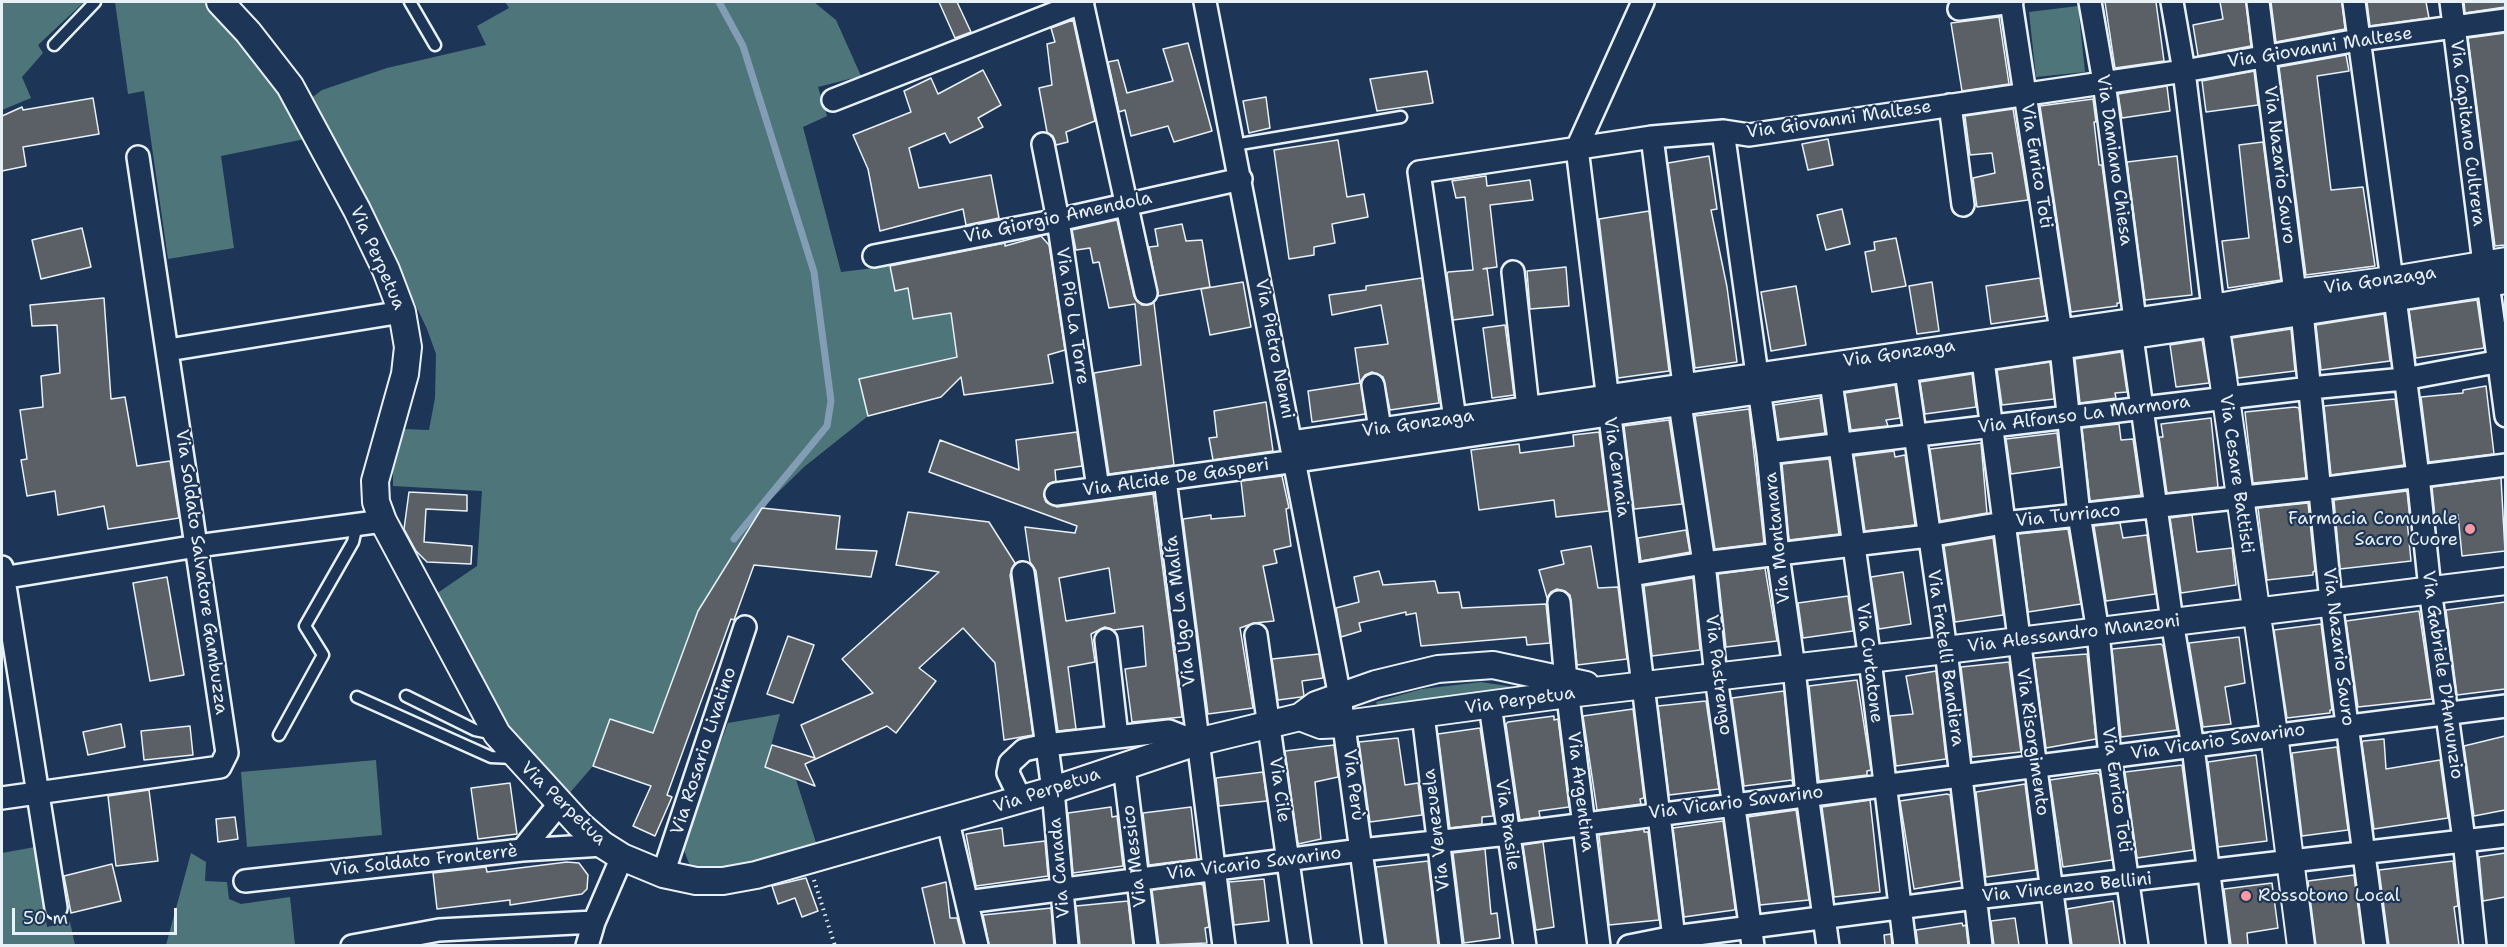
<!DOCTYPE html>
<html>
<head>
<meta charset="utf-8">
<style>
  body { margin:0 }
  #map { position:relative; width:2507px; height:947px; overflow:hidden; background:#1d3557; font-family:"Shantell Sans",sans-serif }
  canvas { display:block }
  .frame { position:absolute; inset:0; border:3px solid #e8f1f8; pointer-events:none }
  .scale { position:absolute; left:12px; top:908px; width:165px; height:27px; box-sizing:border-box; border:3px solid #e8f1f8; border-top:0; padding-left:8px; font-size:18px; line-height:21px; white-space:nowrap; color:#e8f1f8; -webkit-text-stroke:4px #1d3557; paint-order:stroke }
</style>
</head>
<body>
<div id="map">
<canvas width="2507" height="947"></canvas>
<div class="frame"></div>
<div class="scale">50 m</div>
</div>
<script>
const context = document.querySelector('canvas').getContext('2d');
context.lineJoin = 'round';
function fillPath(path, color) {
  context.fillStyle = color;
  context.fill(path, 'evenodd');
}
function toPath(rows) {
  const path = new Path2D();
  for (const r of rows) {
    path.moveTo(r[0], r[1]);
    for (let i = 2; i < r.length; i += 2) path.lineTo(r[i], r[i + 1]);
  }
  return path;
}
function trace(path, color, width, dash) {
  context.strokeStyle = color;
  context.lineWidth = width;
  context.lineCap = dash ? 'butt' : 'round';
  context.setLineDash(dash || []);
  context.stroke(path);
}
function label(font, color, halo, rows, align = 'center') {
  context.font = font + ' "Shantell Sans",sans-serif';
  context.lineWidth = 4.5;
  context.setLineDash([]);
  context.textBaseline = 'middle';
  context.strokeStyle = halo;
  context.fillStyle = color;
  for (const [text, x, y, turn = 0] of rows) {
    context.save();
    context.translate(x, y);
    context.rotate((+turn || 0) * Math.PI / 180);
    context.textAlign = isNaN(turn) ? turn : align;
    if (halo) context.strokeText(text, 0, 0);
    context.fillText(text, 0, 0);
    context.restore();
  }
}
fillPath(toPath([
  [2,2,84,2,38,45,43,53,22,77,31,98,2,110],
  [115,2,204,2,220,17,276,85,305,139,221,156,234,248,168,259,144,91,128,94],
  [505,2,814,2,836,20,861,76,818,87,827,116,803,127,841,272,890,266,895,291,908,288,913,319,951,313,957,356,859,379,868,416,804,467,762,508,701,606,653,733,610,719,593,766,567,796,498,715,436,594,477,566,482,491,393,486,393,462,403,429,429,430,435,398,436,354,427,329,344,155,310,99,322,90,387,68,486,45,477,26,509,8],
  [2078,6,2085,72,2036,77,2029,12],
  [1481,682,1527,689,1378,707,1376,702,1422,689],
  [780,714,765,767,778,772,794,773,817,846,730,869,690,866,682,845,728,723],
  [376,760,382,835,247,847,241,772],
  [35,847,47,927,70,922,75,945,2,945,2,853],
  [191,853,206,862,205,881,227,882,229,899,241,904,290,897,295,945,166,945]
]), '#4e767a');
trace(toPath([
  [719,2,743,46,814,272,831,401,827,426,734,539]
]), '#839eb4', 7);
const building = toPath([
  [939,2,957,2,971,32,955,38,939,2],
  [2105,2,2156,2,2164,61,2115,68,2105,2],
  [2220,2,2246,2,2251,46,2198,56,2193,25,2223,19,2220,2],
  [2271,2,2342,2,2345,29,2276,42,2271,2],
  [2367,2,2426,2,2429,18,2370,26,2367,2],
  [2464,2,2505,2,2505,7,2465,13,2464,2],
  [1999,17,2009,84,1962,91,1951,23,1999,17],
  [1073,20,1095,121,1066,132,1068,142,1056,145,1053,136,1047,132,1039,88,1052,85,1047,44,1055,42,1051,28,1073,20],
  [2505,33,2505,245,2495,246,2468,38,2505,33],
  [1188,43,1212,131,1174,142,1168,126,1131,136,1125,110,1119,112,1108,62,1118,60,1127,93,1173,81,1163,49,1188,43],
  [2346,55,2349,71,2317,76,2331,190,2363,187,2375,266,2306,275,2279,67,2346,55],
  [983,70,1001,105,978,118,983,127,950,143,945,133,909,148,919,188,991,175,999,218,966,225,963,209,880,231,868,169,853,135,911,112,904,91,931,78,938,94,983,70],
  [1427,71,1433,103,1377,111,1370,79,1427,71],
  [2254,71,2258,105,2206,112,2202,81,2254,71],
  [2167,86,2170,111,2122,118,2118,94,2167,86],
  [1266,97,1270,128,1249,133,1243,101,1266,97],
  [93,98,99,134,23,147,26,166,2,171,2,116,22,107,23,110,93,98],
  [2093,99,2096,122,2094,122,2099,165,2102,165,2120,303,2117,303,2117,306,2071,312,2040,106,2093,99],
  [2013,109,2028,200,1977,207,1973,178,1995,173,1992,153,1970,155,1965,116,2013,109],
  [1828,139,1833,165,1808,170,1802,144,1828,139],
  [1338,140,1347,197,1364,194,1368,217,1332,224,1335,243,1314,247,1314,255,1289,259,1274,150,1338,140],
  [2263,142,2281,280,2228,288,2222,241,2249,238,2239,145,2263,142],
  [1709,156,1717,209,1711,210,1727,287,1737,362,1695,368,1668,163,1709,156],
  [2177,156,2192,295,2145,300,2127,162,2177,156],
  [1486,176,1487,186,1530,180,1533,200,1490,205,1497,267,1483,269,1487,268,1493,315,1453,320,1447,274,1448,272,1473,270,1465,197,1456,198,1452,181,1486,176],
  [1842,209,1850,244,1826,250,1817,215,1842,209],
  [1649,211,1669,371,1618,378,1599,219,1649,211],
  [1117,220,1134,296,1142,305,1154,303,1174,465,1109,474,1094,373,1141,365,1135,304,1109,308,1099,262,1093,263,1090,248,1076,250,1072,230,1117,220],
  [1182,224,1186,241,1202,240,1210,287,1158,296,1149,247,1158,246,1155,229,1182,224],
  [82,228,91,267,41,279,32,240,82,228],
  [1041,236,1049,245,1065,350,1048,355,1053,383,964,395,961,377,941,397,868,416,859,379,957,357,951,313,913,319,908,288,895,291,890,266,1005,243,1005,246,1041,236],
  [1896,238,1906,286,1872,292,1865,252,1875,250,1874,242,1896,238],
  [1566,267,1569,306,1530,309,1527,271,1566,267],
  [1422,278,1439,403,1390,410,1383,377,1372,372,1365,375,1361,381,1365,414,1312,422,1308,391,1360,383,1355,348,1388,344,1381,305,1332,315,1329,295,1366,290,1366,286,1422,278],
  [2040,278,2046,316,1991,324,1986,286,2040,278],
  [1243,282,1251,327,1210,335,1201,289,1243,282],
  [1932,282,1939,331,1917,334,1909,286,1932,282],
  [1796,286,1806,345,1771,351,1761,292,1796,286],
  [104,298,111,399,125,397,137,466,170,461,179,518,108,529,104,506,58,515,55,491,27,496,21,460,27,459,20,410,43,407,41,376,60,373,57,325,32,326,30,305,104,298],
  [2477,300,2484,348,2416,358,2409,310,2477,300],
  [2384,314,2390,361,2321,370,2316,325,2384,314],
  [1505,325,1514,395,1492,398,1483,328,1505,325],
  [2291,329,2295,371,2238,378,2232,338,2291,329],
  [2202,340,2209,383,2176,387,2170,345,2202,340],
  [2121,352,2127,392,2115,393,2116,398,2080,403,2075,359,2121,352],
  [2050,362,2054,399,2002,405,1997,370,2050,362],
  [1972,374,1976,407,1925,414,1920,382,1972,374],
  [1895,385,1900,418,1886,420,1888,426,1851,430,1845,393,1895,385],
  [2486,386,2494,454,2429,462,2421,397,2463,393,2463,390,2486,386],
  [1820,398,1825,433,1779,439,1774,405,1820,398],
  [2395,399,2404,465,2331,475,2324,406,2395,399],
  [1266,402,1273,451,1213,460,1209,438,1217,437,1214,411,1266,402],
  [2295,407,2299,408,2306,478,2253,483,2245,412,2295,407],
  [1749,409,1764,543,1715,549,1695,416,1749,409],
  [2211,418,2218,487,2167,493,2159,437,2163,437,2161,424,2211,418],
  [1669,420,1682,504,1634,509,1624,426,1669,420],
  [2119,424,2121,440,2133,439,2141,495,2090,501,2082,428,2119,424],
  [1077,432,1082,466,1055,470,1056,481,1048,484,1044,496,1046,502,1057,507,1153,494,1182,717,1132,722,1125,669,1146,666,1143,626,1114,630,1105,627,1091,634,1095,662,1068,667,1076,729,1058,731,1036,571,1030,562,1025,527,1075,533,1077,526,929,472,940,440,1019,470,1016,440,1077,432],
  [1109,568,1115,613,1066,621,1059,578,1109,568],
  [1599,432,1609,511,1556,517,1554,500,1479,510,1471,450,1519,444,1520,453,1574,446,1573,435,1599,432],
  [2057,433,2061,467,2011,474,2006,439,2057,433],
  [1981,443,1987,513,1940,521,1930,449,1981,443],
  [1894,451,1895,457,1905,455,1915,525,1865,531,1854,456,1894,451],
  [1829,459,1839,534,1789,540,1782,464,1829,459],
  [1282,476,1289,508,1286,509,1291,546,1274,550,1277,563,1263,566,1274,621,1254,623,1240,628,1253,708,1208,714,1183,519,1211,515,1211,519,1245,516,1241,481,1282,476],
  [2501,478,2505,551,2462,556,2458,515,2435,518,2432,487,2501,478],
  [2407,491,2410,520,2407,520,2411,561,2340,569,2334,500,2407,491],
  [409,492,467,495,467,511,426,509,424,542,472,546,471,564,427,562,416,551,404,529,409,492],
  [2308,503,2315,571,2313,572,2313,575,2267,580,2258,508,2308,503],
  [762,508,840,516,836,549,877,551,871,577,754,565,734,620,731,619,667,795,672,797,655,836,633,826,651,786,593,766,610,719,653,733,698,611,762,508],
  [908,512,989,522,1015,563,1010,575,1033,735,1004,740,995,663,963,628,919,668,936,681,896,733,887,726,805,764,815,786,765,767,772,745,815,758,801,725,873,693,842,659,939,572,896,565,908,512],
  [2192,515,2197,552,2232,548,2236,585,2181,593,2170,518,2192,515],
  [2120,523,2123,538,2147,535,2155,594,2106,601,2094,526,2120,523],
  [2068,529,2081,604,2028,612,2018,534,2068,529],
  [1686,530,1690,552,1641,561,1638,538,1686,530],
  [1993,538,2003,615,1955,622,1944,546,1993,538],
  [1591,546,1598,588,1618,587,1627,659,1577,665,1570,595,1565,591,1557,589,1551,592,1547,598,1539,570,1564,564,1561,551,1591,546],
  [1765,568,1777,641,1726,647,1718,574,1765,568],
  [1379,571,1383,585,1435,581,1438,593,1459,592,1462,608,1546,604,1550,643,1527,645,1526,637,1421,646,1416,613,1406,615,1406,612,1359,623,1361,631,1341,637,1336,608,1359,602,1354,577,1379,571],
  [1903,572,1911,624,1879,629,1871,577,1903,572],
  [167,577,184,675,150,681,133,583,167,577],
  [1693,578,1700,650,1652,656,1644,586,1693,578],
  [1848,596,1853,631,1803,638,1798,603,1848,596],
  [2505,602,2505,689,2457,695,2446,610,2505,602],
  [2419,611,2432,699,2358,707,2346,621,2419,611],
  [2321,624,2332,710,2330,710,2330,713,2287,718,2274,630,2321,624],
  [788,636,814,645,793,703,767,694,788,636],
  [2239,637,2245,683,2225,687,2231,724,2203,727,2189,643,2239,637],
  [2161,644,2163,646,2177,730,2121,737,2112,649,2161,644],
  [1319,654,1323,678,1302,681,1304,696,1301,697,1278,700,1272,659,1319,654],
  [2087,654,2096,739,2046,748,2034,658,2087,654],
  [2009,662,2021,752,1972,757,1961,667,2009,662],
  [1936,671,1946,759,1896,766,1890,716,1913,714,1906,676,1936,671],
  [1857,680,1871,770,1867,771,1867,775,1819,781,1809,686,1857,680],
  [1784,691,1793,785,1792,780,1744,786,1732,698,1784,691],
  [1706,701,1719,789,1669,795,1658,706,1706,701],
  [1633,709,1644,798,1640,799,1641,804,1597,810,1583,716,1633,709],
  [1554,716,1554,720,1558,719,1569,807,1539,811,1540,817,1520,820,1506,724,1508,722,1554,716],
  [121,724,125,747,88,755,83,732,121,724],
  [190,726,193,755,144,760,141,731,190,726],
  [1480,728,1493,816,1482,817,1482,824,1450,828,1438,734,1480,728],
  [2505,736,2505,810,2474,816,2464,746,2505,736],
  [1398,738,1405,785,1418,783,1422,815,1370,822,1359,742,1398,738],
  [2384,739,2386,769,2440,760,2448,818,2374,829,2362,743,2363,741,2384,739],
  [1334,745,1338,777,1315,782,1321,839,1298,844,1285,751,1334,745],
  [2337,747,2348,830,2302,836,2292,753,2337,747],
  [2256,755,2267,841,2218,847,2208,762,2256,755],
  [2182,765,2193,850,2137,858,2125,772,2182,765],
  [1263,772,1267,801,1219,806,1216,778,1263,772],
  [2097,773,2100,775,2112,860,2063,867,2050,780,2097,773],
  [510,783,517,834,478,839,471,788,510,783],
  [2025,784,2036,870,1986,877,1976,792,2025,784],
  [149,790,158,861,116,866,108,796,149,790],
  [1947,794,1950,795,1961,881,1914,889,1900,801,1947,794],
  [1870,800,1880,892,1834,897,1822,807,1870,800],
  [1111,807,1112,817,1117,816,1123,866,1073,873,1068,813,1111,807],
  [1191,807,1197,859,1149,865,1143,813,1191,807],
  [1796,810,1809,900,1760,905,1748,817,1796,810],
  [235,817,238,839,218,842,216,819,235,817],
  [1723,821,1735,908,1734,910,1684,917,1673,828,1723,821],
  [1002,828,1004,846,1045,841,1048,876,976,886,966,834,1002,828],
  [1644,829,1644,832,1648,832,1659,920,1609,925,1599,835,1644,829],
  [1543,842,1554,927,1536,930,1523,845,1543,842],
  [1485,849,1491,914,1497,913,1500,938,1464,943,1453,853,1485,849],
  [2505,853,2505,897,2483,901,2479,857,2505,853],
  [1428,861,1438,945,1387,945,1376,867,1428,861],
  [2453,861,2458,906,2454,907,2459,945,2389,945,2379,870,2453,861],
  [567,862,579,863,588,875,587,889,582,894,510,905,510,900,437,909,433,873,486,867,487,872,567,862],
  [112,864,121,901,71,913,64,876,112,864],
  [2354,875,2363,945,2316,945,2308,881,2354,875],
  [806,878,818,911,802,917,795,898,778,904,772,886,806,878],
  [1264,879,1269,921,1234,925,1229,882,1264,879],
  [946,882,950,918,957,918,964,945,935,945,922,888,946,882],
  [2272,883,2278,928,2247,933,2248,945,2231,945,2224,889,2272,883],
  [1200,884,1203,885,1209,927,1205,928,1207,943,1159,945,1152,890,1200,884],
  [1128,901,1133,945,1080,945,1076,906,1128,901],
  [2113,901,2120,945,2072,945,2067,909,2113,901],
  [1051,908,1054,945,989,945,983,915,1051,908],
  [2015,918,2019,945,1994,945,1991,921,2015,918],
  [1962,923,1963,926,1966,925,1968,945,1918,945,1916,930,1962,923],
  [1891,934,1892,945,1885,945,1884,935,1891,934]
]);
fillPath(building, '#5b6066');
trace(building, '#e8f1f8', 1.5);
const service = toPath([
  [410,2,435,45],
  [54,45,95,2],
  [1234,145,1401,117],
  [406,696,475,730,494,734],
  [357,697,491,757,514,758],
  [279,735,323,655,305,626,353,542,357,525]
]);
const minor = toPath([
  [1082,2,1146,293],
  [1205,2,1340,697,1374,946],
  [1643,2,1577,148,1675,946],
  [2011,2,2061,331],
  [2090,2,2104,82,2135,320],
  [2258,2,2295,293],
  [2354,2,2392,280],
  [2451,2,2484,264],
  [1959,9,2012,2],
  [833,100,1083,2],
  [1950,105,1963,205],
  [1723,131,1768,453,1778,555,1794,668,1807,794,1828,946],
  [1652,137,1684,385],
  [1043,144,1058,220,1098,488],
  [874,256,1058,220,1241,179],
  [1513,272,1528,408],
  [2488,283,2506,416],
  [2395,298,2418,476,2430,589,2464,840,2475,946],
  [2302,312,2331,602,2376,946],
  [2132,337,2172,621,2193,747,2218,946],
  [1981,345,2059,946],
  [2061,348,2079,515,2098,632,2110,757,2137,946],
  [168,350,402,312],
  [1906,371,1946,650,1981,946],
  [1831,382,1870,660,1905,946],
  [1373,385,1380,429],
  [1680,404,1704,563,1716,677,1753,946],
  [1455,419,1419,172,1652,137,1723,131,1749,135,2184,71,2358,40,2506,20],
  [1292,442,2213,308,2184,71,2172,2],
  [1768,453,2310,388,2404,379,2506,360],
  [1165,479,1224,946],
  [1056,494,1296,461,2216,325],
  [2,567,56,908],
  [1023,573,1053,790,1067,946],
  [1631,575,1704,563,1928,536,2003,523,2319,489,2506,465],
  [2,578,197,546,383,521],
  [1559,602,1566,681,1599,946],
  [1256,635,1300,946],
  [1106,640,1117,736],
  [1490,705,1525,946],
  [1423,714,1451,946],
  [1124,766,1146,946],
  [2,798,220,767,227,753,138,157],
  [1021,800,1008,773,1010,763,1024,750,1046,745,1169,731,1197,742],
  [948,822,977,946],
  [522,850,560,803],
  [663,874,745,627],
  [245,881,522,850,603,845],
  [967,902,1361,850,1508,834,2506,706],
  [352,946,439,930,594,922],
  [587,946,594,922,622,857],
  [1629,946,1674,937,1975,898,2506,836]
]);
const tertiary = toPath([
  [220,2,248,32,290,86,357,210,386,270,402,312,408,347,405,374,375,481,376,502,383,521,497,734,580,825,603,845,622,857,663,874,696,881,723,881,756,875,1053,790,1197,742,1300,717,1321,725,1345,724,1568,694,1946,650,2506,581],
  [2217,325,2506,280],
  [1300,717,1316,705,1376,684,1438,669,1493,665,1586,685],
  [2301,946,2274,734,2213,308,2295,293,2392,280,2506,261]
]);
trace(service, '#e8f1f8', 15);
trace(minor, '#e8f1f8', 26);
trace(tertiary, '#e8f1f8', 30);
trace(toPath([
  [814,880,835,946]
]), '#e8f1f8', 4, [1.5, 4.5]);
trace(service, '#1d3557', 10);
trace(minor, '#1d3557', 21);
trace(tertiary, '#1d3557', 26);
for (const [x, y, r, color] of [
  [2470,529,6,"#ff9aa2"],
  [2246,896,6,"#ff9aa2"]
]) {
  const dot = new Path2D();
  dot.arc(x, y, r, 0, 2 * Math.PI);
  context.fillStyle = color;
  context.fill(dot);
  trace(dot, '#1d3557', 2);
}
label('18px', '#e8f1f8', '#1d3557', [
  ["Via Giovanni Maltese",2320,48,-9],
  ["Via Giovanni Maltese",1839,120,-8],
  ["Via Capitano Cultrera",2467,133,83],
  ["Via Damiano Chiesa",2114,160,82],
  ["Via Nazario Sauro",2279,165,83],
  ["Via Enrico Toti",2036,166,81],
  ["Via Giorgio Amendola",1058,218,-12],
  ["Via Perpetua",377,258,66],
  ["Via Gonzaga",2380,281,-8],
  ["Via Pio La Torre",1072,316,81],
  ["Via Pietro Nenni",1274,349,79],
  ["Via Gonzaga",1899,354,-8],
  ["Via Alfonso La Marmora",2084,415,-7],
  ["Via Gonzaga",1418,424,-8],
  ["Via Cernaia",1616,467,82],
  ["Via Cesare Battisti",2236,474,82],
  ["Via Alcide De Gasperi",1176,478,-8],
  ["Via Turriaco",2068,516,-6],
  ["Via Montanara",1778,538,-96],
  ["Via Soldato Salvatore Gambuzza",201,572,82],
  ["Via Ugo La Malfa",1181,611,-97],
  ["Via Alessandro Manzoni",2074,634,-7],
  ["Via Nazario Sauro",2338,647,83],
  ["Via Fratelli Bandiera",1945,658,82],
  ["Via Curtatone",1869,663,83],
  ["Via Pastrengo",1718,675,83],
  ["Via Gabriele D'Annunzio",2442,675,82],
  ["Via Perpetua",1520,701,-8],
  ["Via Risorgimento",2032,742,82],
  ["Via Vicario Savarino",2218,742,-8],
  ["Via Rosario Livatino",704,751,-72],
  ["Via Perù",1353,785,83],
  ["Via Cile",1279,790,82],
  ["Via Enrico Toti",2116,790,82],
  ["Via Perpetua",1047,791,-18],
  ["Via Argentina",1580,792,83],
  ["Via Vicario Savarino",1736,803,-7],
  ["Via Perpetua",563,804,44],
  ["Via Brasile",1507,825,82],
  ["Via Venezuela",1437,830,-97],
  ["Via Messico",1135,856,-97],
  ["Via Soldato Fronterrè",424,861,-6],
  ["Via Vicario Savarino",1254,864,-7],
  ["Via Canada",1060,868,-95],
  ["Via Vincenzo Bellini",2067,888,-6]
]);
label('18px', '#e8f1f8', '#1d3557', [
  ["Farmacia Comunale",2458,519],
  ["Sacro Cuore",2458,540],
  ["Rossotono Local",2258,896,"left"]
], 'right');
</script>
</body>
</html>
